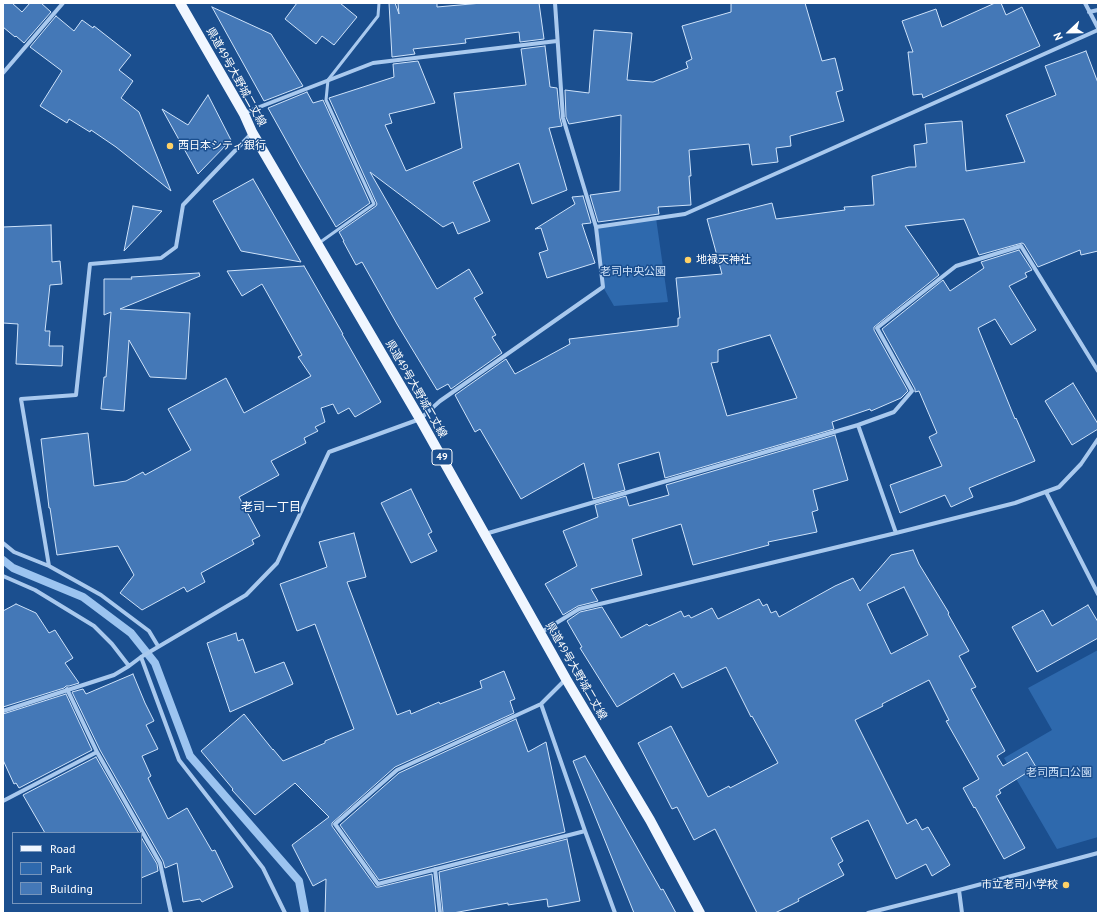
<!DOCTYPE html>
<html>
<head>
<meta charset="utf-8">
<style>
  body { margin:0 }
  #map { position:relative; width:1101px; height:916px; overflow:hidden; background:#1b4f8f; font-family:"PT Sans",sans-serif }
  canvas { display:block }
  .frame { position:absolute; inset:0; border:4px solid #fff; pointer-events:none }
  .legend { position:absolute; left:12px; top:832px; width:130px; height:72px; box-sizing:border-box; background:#1b4f8f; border:1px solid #7695bc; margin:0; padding:5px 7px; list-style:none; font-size:12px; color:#fff }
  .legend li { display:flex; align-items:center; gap:8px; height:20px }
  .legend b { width:20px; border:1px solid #7695bc }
  .north { position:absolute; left:1049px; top:12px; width:40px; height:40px; -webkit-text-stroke:3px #1b4f8f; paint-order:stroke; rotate:248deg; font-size:11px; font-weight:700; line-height:16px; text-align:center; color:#fff }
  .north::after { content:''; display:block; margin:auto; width:14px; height:18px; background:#fff; clip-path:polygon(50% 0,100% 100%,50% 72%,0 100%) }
</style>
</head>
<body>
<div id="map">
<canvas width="1101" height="916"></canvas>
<div class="frame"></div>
<ul class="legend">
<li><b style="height:5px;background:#f0f6ff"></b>Road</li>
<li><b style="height:11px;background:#2e69ad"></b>Park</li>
<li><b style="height:11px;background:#4478b7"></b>Building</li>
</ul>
<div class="north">N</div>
</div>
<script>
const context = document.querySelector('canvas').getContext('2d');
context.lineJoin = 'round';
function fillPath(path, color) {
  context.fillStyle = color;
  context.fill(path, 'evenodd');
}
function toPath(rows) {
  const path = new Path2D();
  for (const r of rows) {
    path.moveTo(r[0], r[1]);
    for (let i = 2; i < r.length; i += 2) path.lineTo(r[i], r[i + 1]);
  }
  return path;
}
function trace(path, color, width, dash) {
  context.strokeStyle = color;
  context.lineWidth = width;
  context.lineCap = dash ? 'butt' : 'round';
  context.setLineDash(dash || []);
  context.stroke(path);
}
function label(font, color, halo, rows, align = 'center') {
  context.font = font + ' "PT Sans","Noto Sans JP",sans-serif';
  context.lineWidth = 3;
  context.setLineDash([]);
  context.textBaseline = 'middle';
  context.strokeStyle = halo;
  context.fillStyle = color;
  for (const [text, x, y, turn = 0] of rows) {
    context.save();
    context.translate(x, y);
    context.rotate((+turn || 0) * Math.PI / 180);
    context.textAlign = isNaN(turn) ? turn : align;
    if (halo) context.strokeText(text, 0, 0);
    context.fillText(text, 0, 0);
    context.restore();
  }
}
fillPath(toPath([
  [656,218,668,302,614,306,603,287,596,227],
  [1098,650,1098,837,1057,849,1004,758,1052,730,1028,688]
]), '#2e69ad');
trace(toPath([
  [3,560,13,568,83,597,131,633,155,663,190,756,299,881,305,913]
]), '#9cc4f0', 8);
const building = toPath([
  [3,3,12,3,22,12,30,3,41,3,51,12,24,43,16,36,15,37,3,27,3,3],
  [297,3,340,3,357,17,334,45,322,36,316,44,285,19,297,3],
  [389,3,395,3,399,14,398,3,437,3,437,7,482,3,539,3,544,39,520,42,519,32,465,39,466,43,413,49,415,54,392,57,389,3],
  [731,3,805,3,822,61,835,58,843,90,836,92,844,121,790,136,791,146,776,148,778,162,752,165,749,144,689,150,691,176,689,176,691,205,658,207,659,214,598,222,590,195,620,191,621,115,569,124,566,117,565,90,589,93,594,30,632,33,627,80,653,82,688,68,686,62,692,59,682,26,731,12,731,3],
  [995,3,1001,3,1006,15,1022,7,1040,46,923,98,922,94,913,95,908,52,913,52,902,21,936,9,942,27,995,3],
  [212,7,271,34,303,86,264,101,212,7],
  [56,16,74,31,82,20,93,28,94,26,131,55,119,70,133,81,121,98,139,112,171,191,116,147,91,130,90,132,69,119,67,123,40,106,62,71,30,47,56,16],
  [545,46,550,87,557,88,560,118,562,126,549,128,567,190,532,204,519,163,473,182,490,221,458,234,453,222,443,227,370,172,437,289,469,269,483,293,474,298,496,335,492,337,502,353,451,389,448,384,437,390,397,324,362,262,356,265,343,241,344,241,339,232,376,206,377,204,329,98,394,77,393,64,418,61,435,103,389,114,392,123,385,125,406,171,462,148,454,93,526,85,521,49,545,46],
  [1086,51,1098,83,1098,251,1081,255,1080,250,1038,267,1024,244,1022,243,979,255,964,219,905,226,939,275,874,327,874,330,908,391,901,398,871,411,870,409,832,422,834,429,665,478,659,452,618,464,625,490,593,499,584,463,521,499,480,429,475,432,455,395,506,359,515,374,570,344,569,339,678,326,678,318,680,318,676,278,722,274,707,219,772,203,776,219,845,210,844,207,874,205,872,176,909,167,916,167,914,145,927,143,925,124,962,121,966,171,1025,162,1006,115,1056,95,1045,66,1086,51],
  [770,335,797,398,727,416,711,363,718,362,718,350,770,335],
  [307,92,313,103,323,100,370,203,336,227,301,167,268,108,307,92],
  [208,95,231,140,198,174,162,109,188,125,208,95],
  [253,179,301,262,241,251,213,201,253,179],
  [583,196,591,223,582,224,595,263,547,278,539,253,548,250,541,228,535,229,575,204,572,197,583,196],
  [133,206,162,211,124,251,133,206],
  [51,225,52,262,60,261,62,284,50,285,45,331,50,331,49,346,63,346,62,366,16,364,18,324,3,323,3,227,51,225],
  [1019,250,1032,270,1025,273,1027,277,1009,286,1036,330,1011,345,995,319,978,328,1015,419,1016,418,1035,461,969,488,973,497,951,507,945,495,900,513,890,485,942,466,929,437,937,433,919,391,915,392,915,389,882,329,943,280,950,291,984,268,981,262,1019,250],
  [304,266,343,334,342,334,381,402,355,417,349,408,338,414,333,404,321,408,325,422,315,427,318,431,304,438,306,443,271,461,279,475,239,497,260,536,252,540,254,544,201,573,205,582,187,592,184,587,142,610,120,593,134,575,118,546,57,555,50,508,49,508,41,439,88,433,94,486,126,481,143,472,145,475,191,450,168,409,226,378,244,413,311,376,298,357,302,355,262,284,242,296,227,271,304,266],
  [199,273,200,276,120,309,190,313,186,379,150,377,129,340,124,411,101,409,104,377,106,377,111,312,104,315,104,279,132,279,131,277,199,273],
  [1073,383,1098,424,1098,429,1072,445,1045,401,1073,383],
  [835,435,848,480,813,490,818,510,812,512,817,532,768,542,769,545,693,565,681,524,632,539,642,575,591,589,598,601,578,606,563,615,545,584,577,566,563,531,598,517,595,505,626,496,629,506,669,495,666,485,835,435],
  [411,489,432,532,428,534,437,551,411,563,381,503,411,489],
  [354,533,366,577,347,582,397,715,410,710,411,714,439,702,440,704,482,688,480,681,504,671,515,699,510,701,514,713,395,767,332,823,332,826,376,887,379,887,432,874,436,913,325,913,326,879,313,886,292,845,329,817,295,783,255,815,232,790,233,789,201,751,244,714,273,750,273,749,283,761,325,743,325,741,354,729,315,624,297,631,280,584,327,567,319,542,354,533],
  [913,550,919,564,949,613,948,614,969,651,959,656,976,687,971,689,1005,751,997,756,1003,766,1027,752,1036,767,999,790,1001,793,996,796,1025,848,1004,859,975,807,974,808,963,788,979,779,946,721,949,720,929,680,882,704,883,706,855,720,907,824,916,819,922,830,928,827,950,865,932,876,926,864,896,879,868,820,831,838,843,861,838,864,844,875,798,899,799,901,775,913,757,913,715,829,694,840,677,807,672,809,638,743,671,726,708,797,729,786,730,788,778,763,752,716,751,717,726,667,682,688,674,673,617,707,580,648,582,647,567,621,580,612,602,607,621,638,647,624,649,626,681,611,684,617,689,615,691,618,712,608,718,619,759,599,763,606,767,604,771,613,776,611,779,617,835,586,853,578,860,591,891,555,913,550],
  [904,587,928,635,891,654,867,604,904,587],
  [16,604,36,613,49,633,55,630,73,658,65,663,79,683,69,686,66,686,64,688,3,707,3,611,16,604],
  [1088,605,1098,622,1098,638,1037,672,1012,627,1043,610,1052,626,1088,605],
  [236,633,238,641,243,639,255,673,284,662,293,684,230,712,207,643,236,633],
  [133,674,145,703,154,721,146,725,158,749,142,756,151,776,148,778,168,819,187,808,212,851,215,850,233,887,202,902,200,899,183,902,177,863,165,868,163,861,100,750,72,692,83,689,86,694,133,674],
  [66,694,92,750,19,788,16,783,14,784,3,760,3,714,66,694],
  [516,719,528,752,546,742,565,832,379,880,340,825,399,773,516,719],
  [585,756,661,890,663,889,676,913,634,913,573,761,585,756],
  [96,757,139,833,45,833,23,795,96,757],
  [141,837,157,864,158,871,141,878,141,837],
  [567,839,580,901,548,907,547,899,508,905,508,903,453,913,443,913,439,872,567,839]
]);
fillPath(building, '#4478b7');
trace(building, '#cfe3fa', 1);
trace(toPath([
  [319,243,374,204,326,100,328,80,378,16,379,3]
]), '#a9c9ee', 3);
trace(toPath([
  [1085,3,1098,28],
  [1089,12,1098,10],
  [3,73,63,3],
  [244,113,373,63,557,41],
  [596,227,685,214,1098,30],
  [858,425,894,412,912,391,877,328,956,266,1021,246,1098,371],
  [1046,492,1098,594],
  [485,534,858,425,896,533],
  [3,543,14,552,49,566],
  [3,576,35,590,94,626,112,644,129,666],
  [540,633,579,609,896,533,1015,503,1059,487,1081,464,1098,439],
  [158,646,149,631,101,595,49,566,21,399,76,395,90,264,161,258,176,247,183,205,252,133],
  [141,657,179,760,263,868,285,913],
  [565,680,541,704,397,770,335,824,378,884,585,831],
  [67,689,97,752,160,863,171,913],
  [541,704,585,831,615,913],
  [3,711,114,675,129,666,141,657,246,595,277,563,329,452,420,419,440,401,603,287,596,227,563,118,555,3],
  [3,801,97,752],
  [435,869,440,913],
  [959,890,962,913],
  [868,913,959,890,1098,853]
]), '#a9c9ee', 4);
trace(toPath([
  [180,3,244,114,252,132,420,419,566,679,650,820,700,913]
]), '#f0f6ff', 10);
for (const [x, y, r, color] of [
  [170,146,4,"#ffd166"],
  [688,260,4,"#ffd166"],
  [1066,885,4,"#ffd166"]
]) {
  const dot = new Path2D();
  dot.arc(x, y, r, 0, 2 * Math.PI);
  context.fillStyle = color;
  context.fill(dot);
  trace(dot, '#1b4f8f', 1.5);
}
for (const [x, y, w] of [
  [442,457,20]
]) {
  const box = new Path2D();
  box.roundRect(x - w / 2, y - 8, w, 16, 3);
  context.fillStyle = '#1b4f8f';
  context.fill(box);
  trace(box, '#fff', 1);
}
label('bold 10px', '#fff', null, [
  ["49",442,457]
]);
label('11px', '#fff', '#1b4f8f', [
  ["県道49号大野城二丈線",236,77,61],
  ["県道49号大野城二丈線",416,389,60],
  ["県道49号大野城二丈線",576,671,60]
]);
label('11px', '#fff', '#1b4f8f', [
  ["西日本シティ銀行",178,146],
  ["地禄天神社",696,260],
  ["市立老司小学校",1058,885,"right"]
], 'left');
label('11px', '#cfe3fa', '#1b4f8f', [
  ["老司中央公園",633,272],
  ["老司西口公園",1059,773]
]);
label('12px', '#fff', '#1b4f8f', [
  ["老司一丁目",271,508]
]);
</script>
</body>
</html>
